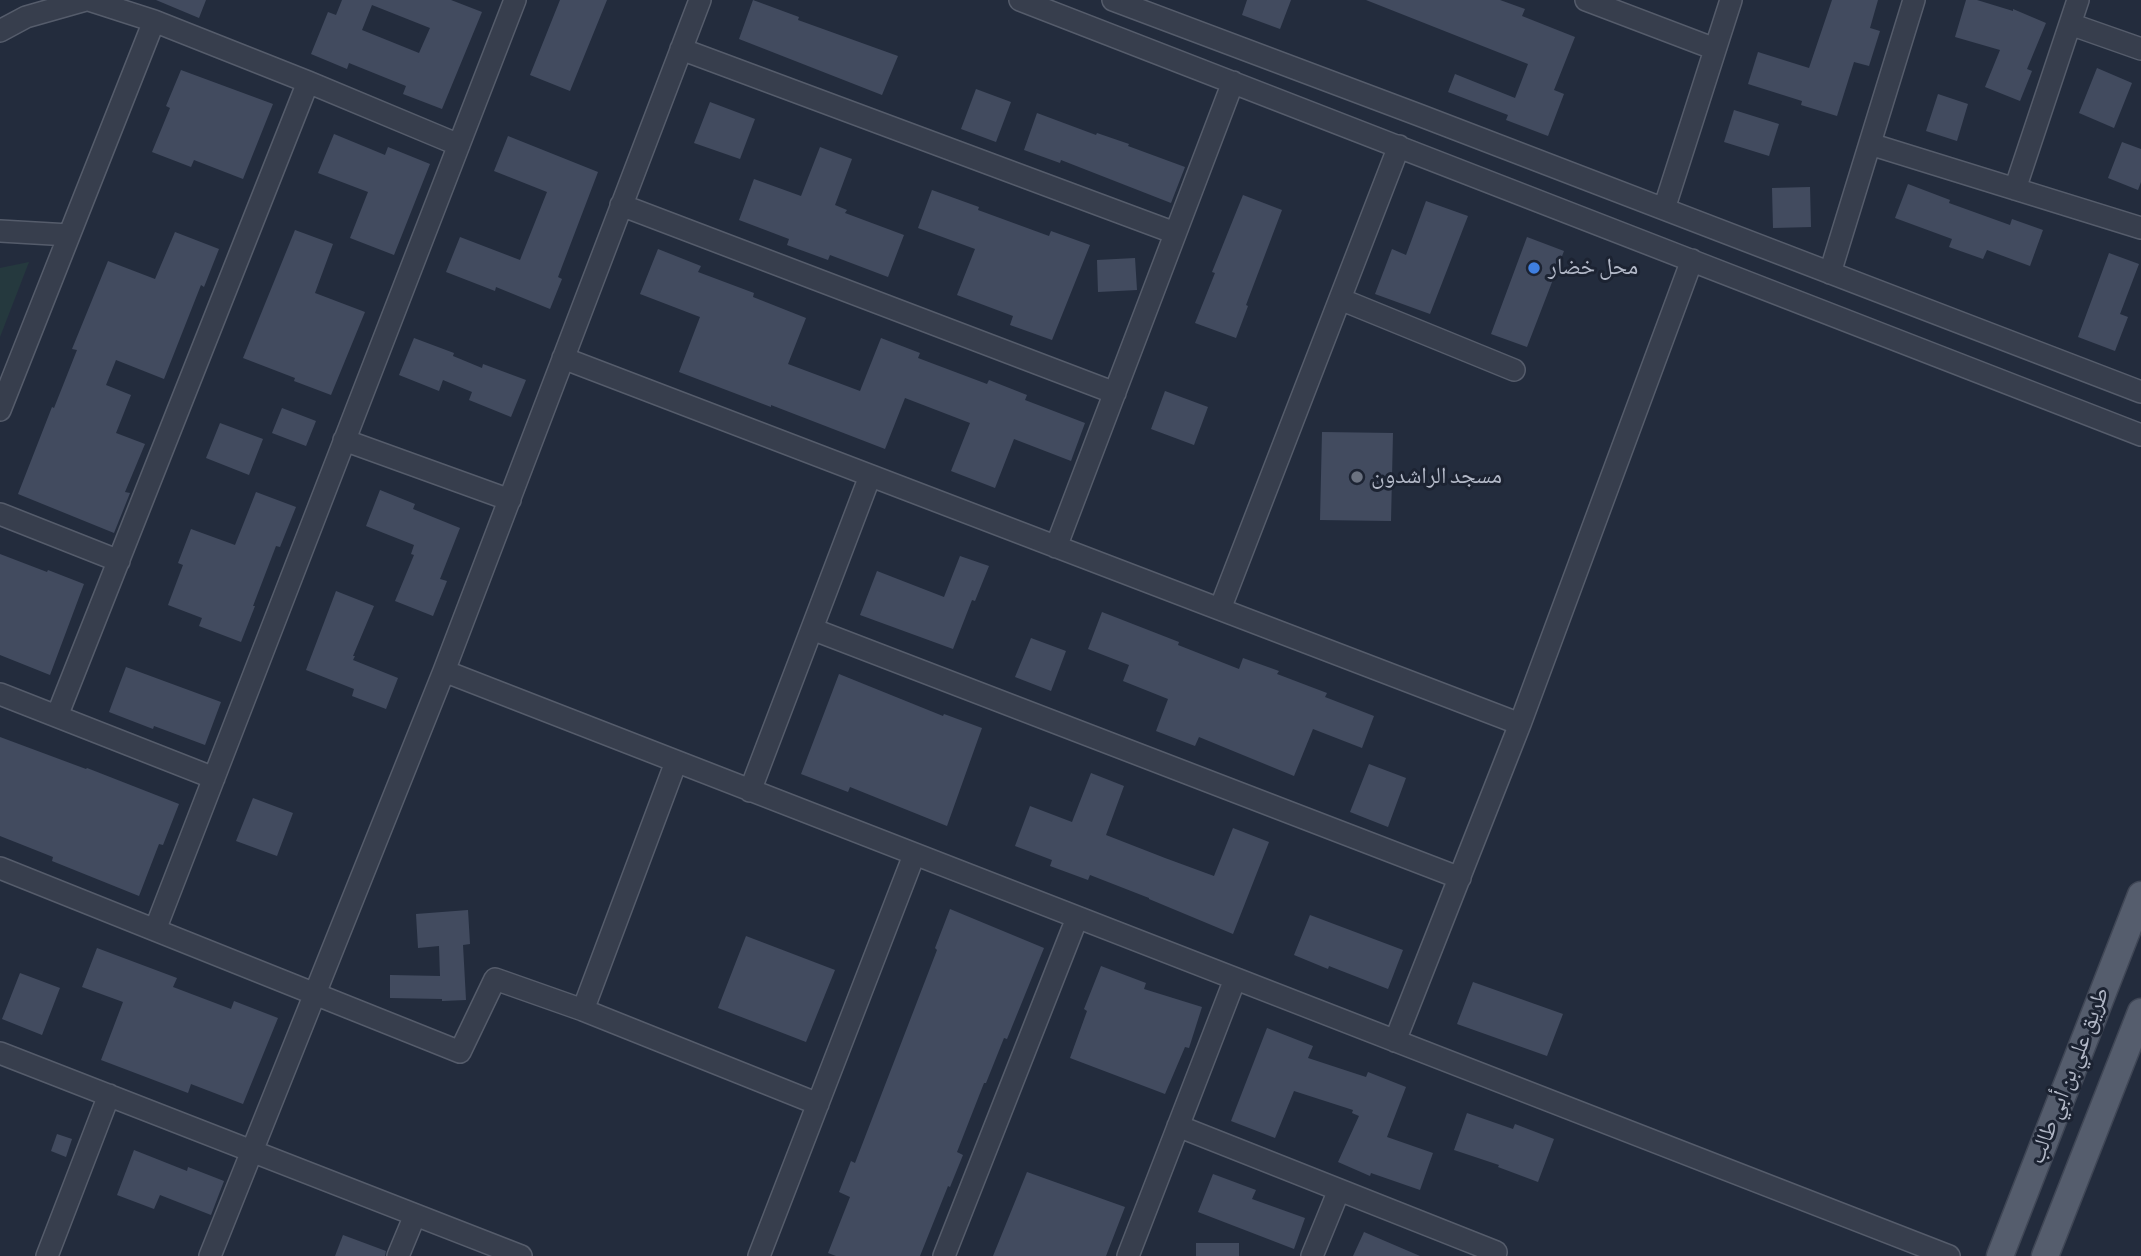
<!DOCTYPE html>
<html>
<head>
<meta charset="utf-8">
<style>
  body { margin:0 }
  canvas { display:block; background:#232c3d }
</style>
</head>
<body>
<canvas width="2141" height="1256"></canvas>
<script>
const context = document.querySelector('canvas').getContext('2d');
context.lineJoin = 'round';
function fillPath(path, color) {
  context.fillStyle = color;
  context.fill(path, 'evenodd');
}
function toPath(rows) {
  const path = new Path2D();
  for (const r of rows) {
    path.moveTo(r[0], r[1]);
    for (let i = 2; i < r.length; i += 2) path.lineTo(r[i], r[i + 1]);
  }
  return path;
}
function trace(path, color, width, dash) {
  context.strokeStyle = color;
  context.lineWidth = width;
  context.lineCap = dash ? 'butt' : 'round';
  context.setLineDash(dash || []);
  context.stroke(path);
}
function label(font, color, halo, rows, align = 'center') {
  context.font = font + ' "Sofia Sans Condensed","Noto Naskh Arabic",sans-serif';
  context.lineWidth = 6;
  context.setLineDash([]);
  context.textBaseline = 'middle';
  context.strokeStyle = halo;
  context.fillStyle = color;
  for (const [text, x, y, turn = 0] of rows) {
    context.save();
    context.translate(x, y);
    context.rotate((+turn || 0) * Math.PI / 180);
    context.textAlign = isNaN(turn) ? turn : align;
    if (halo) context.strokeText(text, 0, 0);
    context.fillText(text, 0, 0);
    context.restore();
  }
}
fillPath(toPath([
  [29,262,0,337,0,268]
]), '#25393e');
fillPath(toPath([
  [156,0,206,0,199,18],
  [342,0,451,0,482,12,442,109,403,94,406,86,349,63,347,69,311,54,328,12,336,15],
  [372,5,430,28,419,53,362,30],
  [560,0,607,0,570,91,530,75],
  [753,0,799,17,798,20,898,56,882,95,739,39],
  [1247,0,1291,0,1280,29,1242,15],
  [1366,0,1500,0,1525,9,1522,16,1575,37,1554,90,1564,94,1548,136,1506,120,1508,115,1448,92,1455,74,1515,98,1528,64],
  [1832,0,1878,0,1870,28,1880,31,1869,66,1854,62,1837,116,1801,105,1802,101,1748,84,1758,52,1809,68],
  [1966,0,1977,0,2013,11,2013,9,2046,23,2027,69,2032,71,2020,101,1985,87,2000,50,1955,37],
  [2097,68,2132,83,2114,128,2079,113],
  [181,70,273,104,243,179,194,160,191,167,152,152,170,108,166,106],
  [976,89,1011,102,996,142,961,129],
  [1938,94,1968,104,1957,141,1926,131],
  [710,102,755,119,740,159,694,143],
  [1734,110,1779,124,1769,156,1724,142],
  [1037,113,1096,135,1097,133,1129,144,1128,146,1185,167,1171,203,1061,160,1060,163,1024,150],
  [334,134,385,155,388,147,430,164,394,255,350,238,368,192,318,173],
  [508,136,598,172,558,277,562,279,550,309,496,287,495,291,446,272,460,237,520,260,547,192,494,171],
  [2122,142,2141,149,2141,182,2138,190,2108,178],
  [820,147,852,159,835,205,847,210,845,213,904,235,888,277,830,255,828,260,787,245,789,239,739,220,754,179,801,196],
  [1908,184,1950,200,1949,203,2010,225,2012,219,2043,230,2030,266,1987,250,1983,259,1949,247,1952,239,1895,218],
  [1810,187,1811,227,1773,228,1772,188],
  [932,190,979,207,978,210,1049,236,1051,231,1090,245,1052,340,1010,325,1013,316,957,295,975,249,918,228],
  [1243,195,1282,210,1246,305,1248,306,1236,338,1195,323,1215,273,1212,272],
  [1426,201,1468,216,1430,314,1375,294,1392,249,1406,255],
  [295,230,333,244,315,293,365,312,331,395,294,381,295,378,243,358],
  [175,232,219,249,204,287,201,285,164,379,116,360,106,385,131,395,116,433,145,444,125,492,130,493,114,533,18,494,52,407,54,408,77,350,72,349,108,261,155,279],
  [1527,237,1564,251,1527,347,1491,334],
  [658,249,701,266,698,272,754,293,753,297,806,318,788,364,860,391,881,338,920,353,918,358,987,384,989,380,1027,395,1025,400,1085,423,1071,461,1014,439,995,488,951,471,970,423,905,398,885,449,771,405,771,407,679,372,700,317,640,294],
  [2109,253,2139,264,2120,314,2128,317,2115,351,2078,337],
  [1135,258,1137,290,1098,292,1097,260],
  [414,338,454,353,453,356,482,368,483,364,526,380,511,417,469,400,472,392,443,380,439,391,399,375],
  [1165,391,1208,407,1194,445,1151,429],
  [282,408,316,421,306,446,272,433],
  [220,423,263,439,249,475,206,458],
  [1322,432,1393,433,1391,521,1320,520],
  [380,490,415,504,413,509,460,528,440,579,447,581,433,616,395,601,414,555,411,554,414,545,366,526],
  [256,492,296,507,280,547,276,546,253,606,255,606,241,642,199,626,202,618,168,605,183,565,178,563,191,529,235,545],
  [0,554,47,572,48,570,84,584,50,675,0,655],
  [960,556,989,566,975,601,972,600,953,649,860,615,877,571,944,597],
  [336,591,374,606,353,656,355,656,353,660,398,678,386,709,352,696,354,689,306,670],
  [1102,612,1179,642,1178,645,1239,669,1243,658,1279,671,1277,674,1327,693,1325,697,1374,716,1362,748,1313,729,1294,776,1199,737,1195,746,1156,731,1168,699,1123,681,1129,665,1088,649],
  [1031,638,1066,651,1051,691,1015,677],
  [126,667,221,702,205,745,154,726,153,729,109,712],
  [839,674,943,716,944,714,982,728,947,826,850,787,848,792,801,774],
  [0,737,86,769,87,768,179,804,163,845,159,844,139,896,52,861,53,857,0,836],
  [1369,764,1406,778,1388,827,1350,812],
  [1091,773,1124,786,1106,835,1165,858,1214,876,1233,828,1269,842,1233,934,1149,899,1149,898,1090,875,1088,880,1050,866,1052,860,1015,846,1030,806,1072,822],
  [253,798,293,813,277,856,236,841],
  [950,909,1044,948,1007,1039,1004,1038,986,1083,984,1083,957,1152,963,1155,950,1187,948,1186,920,1256,836,1256,828,1253,850,1197,839,1192,851,1161,855,1163,937,950,935,948],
  [468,910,470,944,463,945,466,1000,442,1001,442,999,390,998,390,975,440,976,439,946,418,948,416,914],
  [1310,915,1403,950,1388,989,1329,966,1328,969,1294,955],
  [746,936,835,970,806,1042,718,1008],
  [97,948,177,978,173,987,231,1009,234,1001,278,1018,243,1104,191,1084,188,1093,101,1060,123,1002,82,987],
  [1101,966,1146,983,1144,989,1202,1007,1189,1048,1185,1047,1165,1094,1070,1058,1087,1011,1084,1009],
  [20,973,60,988,42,1035,2,1019],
  [1473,982,1563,1014,1547,1056,1457,1024],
  [1267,1028,1313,1046,1308,1058,1366,1077,1368,1072,1406,1087,1387,1137,1433,1153,1420,1190,1371,1173,1370,1176,1338,1162,1359,1116,1352,1113,1353,1110,1294,1091,1275,1138,1231,1121],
  [1467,1113,1513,1129,1515,1124,1554,1139,1538,1182,1498,1167,1499,1165,1454,1150],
  [57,1134,72,1139,66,1157,51,1151],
  [134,1150,187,1171,188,1167,224,1181,211,1215,160,1195,154,1209,117,1195],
  [1027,1172,1125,1207,1106,1256,993,1256],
  [1213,1174,1256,1190,1252,1199,1305,1218,1294,1249,1198,1212],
  [1364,1232,1420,1256,1353,1256],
  [343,1235,386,1251,385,1256,335,1256],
  [1196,1243,1239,1243,1239,1256,1196,1256]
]), '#424b5f');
const minor = toPath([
  [89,0,154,21,308,82,459,145],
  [1020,0,2141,435],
  [1113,0,1419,115,2141,392],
  [1586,0,1715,49],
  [2070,24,2141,49],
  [0,31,26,17,86,0],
  [681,49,1175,233],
  [1870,144,2141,228],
  [2015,189,2078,0],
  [621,205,1115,393],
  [1664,209,1731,0],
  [0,231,69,235],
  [1830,273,1914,0],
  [1340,299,1514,370],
  [563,358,1520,724,1395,1041],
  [0,410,154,21],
  [344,440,510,500],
  [0,514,119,561],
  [1056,547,1233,82],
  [1220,609,1399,146],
  [812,629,1460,878],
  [444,671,1949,1256],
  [0,694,214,778],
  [57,716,308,82],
  [1520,724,1692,260],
  [676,762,583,1010,818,1104],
  [750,791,870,476],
  [0,868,460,1052,495,979,583,1010],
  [155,930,515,0],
  [0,1053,521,1256],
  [1178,1126,1496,1252,1495,1256],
  [47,1256,109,1095],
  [210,1256,444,671,700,0],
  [398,1256,415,1215],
  [759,1256,914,855],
  [944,1256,1077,918],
  [1128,1256,1235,979],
  [1312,1256,1339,1190]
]);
const major = toPath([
  [2000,1256,2141,895],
  [2045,1256,2141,1012]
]);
trace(minor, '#555c6b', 24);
trace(major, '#404756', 29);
trace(minor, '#373e4d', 21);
trace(major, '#555d6d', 26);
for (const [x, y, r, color] of [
  [1534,268,7,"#3f7fe0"],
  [1357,477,7,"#6b7280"]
]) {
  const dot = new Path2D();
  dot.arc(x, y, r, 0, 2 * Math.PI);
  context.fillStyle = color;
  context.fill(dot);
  trace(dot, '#1c2332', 2.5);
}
label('23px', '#b3b9c8', '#1c2332', [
  ["محل خضار",1548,268],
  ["مسجد الراشدون",1371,477]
], 'left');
label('23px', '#b3b9c8', '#1c2332', [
  ["طريق علي بن أبي طالب",2070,1076,-69]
]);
</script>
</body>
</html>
